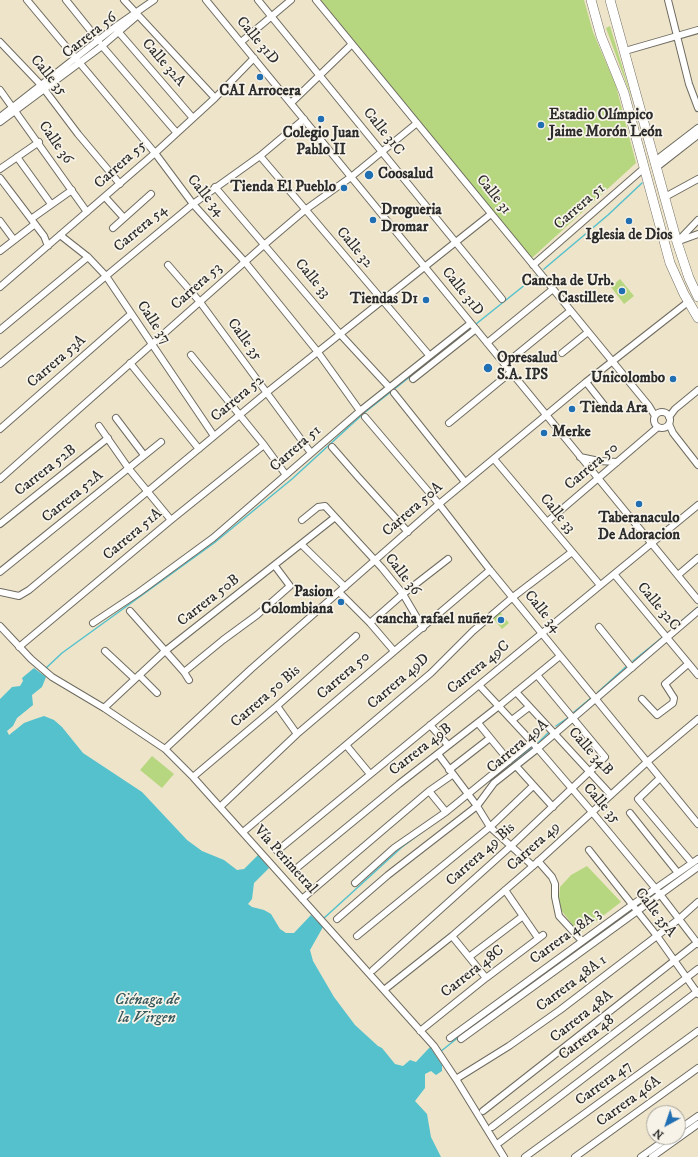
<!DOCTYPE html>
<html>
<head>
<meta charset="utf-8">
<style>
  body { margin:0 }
  #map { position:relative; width:698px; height:1157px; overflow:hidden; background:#eee4c9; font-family:"IM FELL DW Pica",serif }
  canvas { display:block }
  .north { position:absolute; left:646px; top:1105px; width:40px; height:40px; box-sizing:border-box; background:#f7f3e8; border:1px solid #a5a39c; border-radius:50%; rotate:220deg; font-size:11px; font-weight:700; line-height:16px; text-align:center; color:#2b2b2b }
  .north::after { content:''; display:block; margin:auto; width:14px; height:18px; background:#1f6fb2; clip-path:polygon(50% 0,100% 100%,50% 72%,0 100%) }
</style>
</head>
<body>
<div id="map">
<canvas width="698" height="1157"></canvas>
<div class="north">N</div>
</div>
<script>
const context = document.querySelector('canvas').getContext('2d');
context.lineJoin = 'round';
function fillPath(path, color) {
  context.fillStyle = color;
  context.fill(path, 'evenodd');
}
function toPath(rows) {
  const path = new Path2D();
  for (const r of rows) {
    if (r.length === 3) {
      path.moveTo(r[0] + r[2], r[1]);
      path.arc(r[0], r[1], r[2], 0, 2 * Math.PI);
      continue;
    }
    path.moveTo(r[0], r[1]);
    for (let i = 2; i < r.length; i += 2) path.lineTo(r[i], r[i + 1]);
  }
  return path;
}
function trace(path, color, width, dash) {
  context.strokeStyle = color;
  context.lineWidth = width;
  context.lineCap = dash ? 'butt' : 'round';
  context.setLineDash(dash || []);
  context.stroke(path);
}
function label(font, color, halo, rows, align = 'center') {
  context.font = font + ' "IM FELL DW Pica",serif';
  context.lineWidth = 3.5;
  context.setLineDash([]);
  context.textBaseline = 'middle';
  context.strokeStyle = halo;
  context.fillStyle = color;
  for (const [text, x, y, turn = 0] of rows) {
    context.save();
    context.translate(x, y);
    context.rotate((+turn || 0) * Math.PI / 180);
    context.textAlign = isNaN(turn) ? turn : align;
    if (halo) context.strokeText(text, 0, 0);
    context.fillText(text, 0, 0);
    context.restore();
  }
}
fillPath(toPath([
  [321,0,584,0,593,32,616,86,636,163,533,257,530,257],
  [610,26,632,99,606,28],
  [620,279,634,296,624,304,611,287],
  [499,611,509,623,502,629,492,617],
  [152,756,174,774,162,788,140,770],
  [587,866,621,902,582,932,575,928,561,910,559,900,560,887,571,875]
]), '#b6d77f');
fillPath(toPath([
  [34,668,46,677,42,687,32,695,33,705,17,718,13,726,7,731,9,735,24,723,35,719,44,716,54,720,62,727,83,753,142,792,187,840,202,851,224,860,237,870,244,869,258,855,269,868,254,883,252,899,248,904,252,907,264,910,271,914,280,929,286,933,294,933,311,915,323,927,310,950,313,961,334,997,355,1025,378,1046,382,1048,395,1064,403,1066,410,1060,416,1062,430,1047,442,1065,442,1071,436,1075,431,1071,425,1074,425,1088,415,1101,427,1114,431,1137,441,1157,0,1157,0,699,12,687,20,686,23,681,22,678]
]), '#54c1cd');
trace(toPath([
  [544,269,608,215,642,183],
  [476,324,536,276],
  [671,630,698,607],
  [633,661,664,636],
  [45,669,62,653,214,543,292,479,364,413,473,327],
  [598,692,628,665],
  [574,712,591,698],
  [556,726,569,717],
  [538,743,550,731],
  [478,789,533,747],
  [659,891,698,863],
  [636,908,656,893],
  [323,919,402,847,421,833],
  [470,1029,633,910],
  [440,1052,460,1036],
  [678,1134,698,1120],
  [647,1157,674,1137]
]), '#54c1cd', 1.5);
const minor = toPath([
  [27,0,155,153,193,204,245,262,317,351,360,411],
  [66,0,99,41],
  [124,0,215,98],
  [206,0,698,600],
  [258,0,502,299],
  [316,0,649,406,655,416],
  [668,0,689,84,698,108],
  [116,29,192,117],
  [0,42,41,85,78,134,120,184],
  [241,42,291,0],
  [102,46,176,132],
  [625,51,698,30],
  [0,90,87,212],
  [291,103,352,44],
  [0,117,115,27,154,0],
  [0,122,102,46,137,16,137,13],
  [260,156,429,355],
  [17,157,51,204],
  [655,161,698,128],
  [657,167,698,135],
  [0,169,39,142],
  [0,178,44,236,48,246],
  [215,187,340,334,389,387],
  [105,197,124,218],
  [665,197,698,179],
  [31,219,72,190],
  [0,221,14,240],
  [113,228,151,194],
  [60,235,88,257,106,276,214,436],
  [679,241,698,234],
  [677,242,698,220],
  [0,251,35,224],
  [168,265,200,302,311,453],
  [533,265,643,169],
  [0,287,155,153,215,98,254,58],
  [0,330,88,257],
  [487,343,553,289],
  [562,353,588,332],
  [191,355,264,445,286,475],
  [130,363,199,449],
  [0,364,193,204,260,156,304,119],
  [505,364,570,311],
  [413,379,476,329],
  [586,382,604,405],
  [394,393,465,482],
  [662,420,8],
  [365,417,439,504,490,570,698,824],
  [669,417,675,409,698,390],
  [116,418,144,455],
  [449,423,511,372],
  [669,424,673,433,698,465],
  [99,426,129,469,171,520],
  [0,429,131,314],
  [332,447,359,478,408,532],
  [580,457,599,461,617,462],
  [494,459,600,585],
  [0,479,265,244,305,210,351,177,417,123],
  [302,520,318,507,325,506,382,568,403,594,423,628],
  [547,522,658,427],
  [0,524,108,438],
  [301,544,345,587],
  [0,572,161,442],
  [614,574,698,675],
  [678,575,698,558],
  [0,592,19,596,29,590,266,393,491,214],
  [339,592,370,623,394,651],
  [130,611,184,672,189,680],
  [93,623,138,593,213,538,360,411,471,323],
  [370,623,403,594,448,559],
  [0,626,31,659,52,677,104,708,165,749,193,777,434,1046,456,1079,504,1157],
  [599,627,632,668],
  [19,647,171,520,264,445],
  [105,651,135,679],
  [184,672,223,640,257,615,290,586,275,566],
  [139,675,157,693],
  [479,685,532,742,592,812,656,889,698,944],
  [516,692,611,795],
  [642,699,657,715,673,703,674,698,665,684,688,664],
  [277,706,297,734],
  [104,708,164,652,334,518],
  [512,720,529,707],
  [478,723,509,761],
  [430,725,448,745],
  [346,745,370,774],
  [165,749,251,669,439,504,586,382,688,302],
  [438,754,477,806,490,827,533,866],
  [516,766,553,807],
  [449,770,490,738],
  [193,777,277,706,356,636],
  [660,778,638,799,692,863],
  [429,791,446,812],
  [220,807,297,734,490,570],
  [630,813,678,873],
  [243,832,431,673,473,631,513,597,572,552],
  [589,850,657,936,698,994],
  [277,851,698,505],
  [538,861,552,877,555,884,555,897,559,916,582,941],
  [298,867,399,784,499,706,560,656],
  [355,883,394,848,446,812,532,742],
  [505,890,538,938],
  [302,899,429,791,452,775],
  [337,919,388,875,477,806,494,783,537,749,698,611],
  [357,936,490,827,533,786],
  [452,936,486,978],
  [469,957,523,916],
  [373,970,512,845,605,757,537,675],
  [384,990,452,936,533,866,647,762,698,719],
  [420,1031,486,978,543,935],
  [450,1038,632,905,698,859],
  [461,1039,698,867],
  [456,1079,509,1046,560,1010,679,919,698,902],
  [483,1111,698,942],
  [492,1127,698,969],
  [678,1130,698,1116],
  [500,1142,698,991],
  [525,1157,698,1031],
  [575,1157,698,1068],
  [641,1157,669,1137],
  [652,1157,698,1124]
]);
const highway = toPath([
  [591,0,601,36,624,93,670,263,684,294,698,318],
  [610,0,677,242,689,278,698,297]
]);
trace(minor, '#6f6c62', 8);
trace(highway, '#6f6c62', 10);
trace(minor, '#fff', 6);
trace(highway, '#fff', 9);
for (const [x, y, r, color] of [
  [260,77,4,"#1f6fb2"],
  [321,119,4,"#1f6fb2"],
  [541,125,4,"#1f6fb2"],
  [369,175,5,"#1f6fb2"],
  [344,188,4,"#1f6fb2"],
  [373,220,4,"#1f6fb2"],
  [629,221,4,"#1f6fb2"],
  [622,291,4,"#1f6fb2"],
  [426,300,4,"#1f6fb2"],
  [488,368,5,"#1f6fb2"],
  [673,379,4,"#1f6fb2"],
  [572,409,4,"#1f6fb2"],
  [544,433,4,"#1f6fb2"],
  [639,504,4,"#1f6fb2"],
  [341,602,4,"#1f6fb2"],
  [501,620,4,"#1f6fb2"]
]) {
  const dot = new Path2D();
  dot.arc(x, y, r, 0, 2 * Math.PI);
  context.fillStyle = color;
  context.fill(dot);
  trace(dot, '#f7f3e8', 1.5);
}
label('15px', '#2b2b2b', '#f7f3e8', [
  ["Carrera 56",90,36,-38],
  ["Calle 31D",257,41,50],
  ["Calle 32A",163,63,49],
  ["Calle 35",48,76,50],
  ["Calle 31C",383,132,51],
  ["Calle 36",55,143,55],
  ["Carrera 55",121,165,-42],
  ["Calle 31",493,195,51],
  ["Calle 34",205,196,50],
  ["Carrera 51",580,207,-41],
  ["Carrera 54",141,229,-40],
  ["Calle 32",354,248,50],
  ["Calle 33",312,279,50],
  ["Carrera 53",197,287,-42],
  ["Calle 31D",462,292,51],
  ["Calle 37",153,323,56],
  ["Calle 35",244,340,54],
  ["Carrera 53A",57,362,-41],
  ["Carrera 52",238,399,-40],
  ["Carrera 51",296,449,-41],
  ["Carrera 50",592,467,-40],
  ["Carrera 52B",46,471,-38],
  ["Carrera 52A",73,497,-39],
  ["Carrera 50A",413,510,-41],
  ["Calle 33",557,514,50],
  ["Carrera 51A",133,535,-40],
  ["Calle 36",402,575,52],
  ["Carrera 50B",209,601,-38],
  ["Calle 32C",658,607,50],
  ["Calle 34",542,612,51],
  ["Carrera 49C",479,668,-39],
  ["Carrera 50",344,676,-41],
  ["Carrera 49D",399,682,-41],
  ["Carrera 50 Bis",266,697,-41],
  ["Carrera 49A",518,747,-40],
  ["Carrera 49B",421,750,-38],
  ["Calle 34B",590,752,48],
  ["Calle 35",601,804,49],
  ["Carrera 49",534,847,-42],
  ["Carrera 49 Bis",481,855,-42],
  ["Vía Perimetral",285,860,48],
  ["Calle 35A",655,913,52],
  ["Carrera 48A 3",566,937,-36],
  ["Carrera 48C",473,972,-38],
  ["Carrera 48A 1",572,984,-37],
  ["Carrera 48A",582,1017,-38],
  ["Carrera 48",587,1038,-37],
  ["Carrera 47",604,1084,-36],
  ["Carrera 46A",629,1102,-36]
]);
label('bold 15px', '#2b2b2b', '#f7f3e8', [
  ["CAI Arrocera",260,92,"center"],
  ["Estadio Olímpico",549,116],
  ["Jaime Morón León",549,133],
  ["Colegio Juan",321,134,"center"],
  ["Pablo II",321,151,"center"],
  ["Coosalud",378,175],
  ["Tienda El Pueblo",336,188,"right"],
  ["Drogueria",381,211],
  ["Dromar",381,228],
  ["Iglesia de Dios",629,236,"center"],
  ["Cancha de Urb.",614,282,"right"],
  ["Castillete",614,299,"right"],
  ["Tiendas D1",418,300,"right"],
  ["Opresalud",497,359],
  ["S.A. IPS",497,376],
  ["Unicolombo",665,379,"right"],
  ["Tienda Ara",580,409],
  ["Merke",552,433],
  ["Taberanaculo",639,519,"center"],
  ["De Adoracion",639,536,"center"],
  ["Pasion",333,593,"right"],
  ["Colombiana",333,610,"right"],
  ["cancha rafael nuñez",493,620,"right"]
], 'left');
label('italic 16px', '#37585c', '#f7f3e8', [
  ["Ciénaga de",147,1001],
  ["la Virgen",147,1019]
]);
</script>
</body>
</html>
